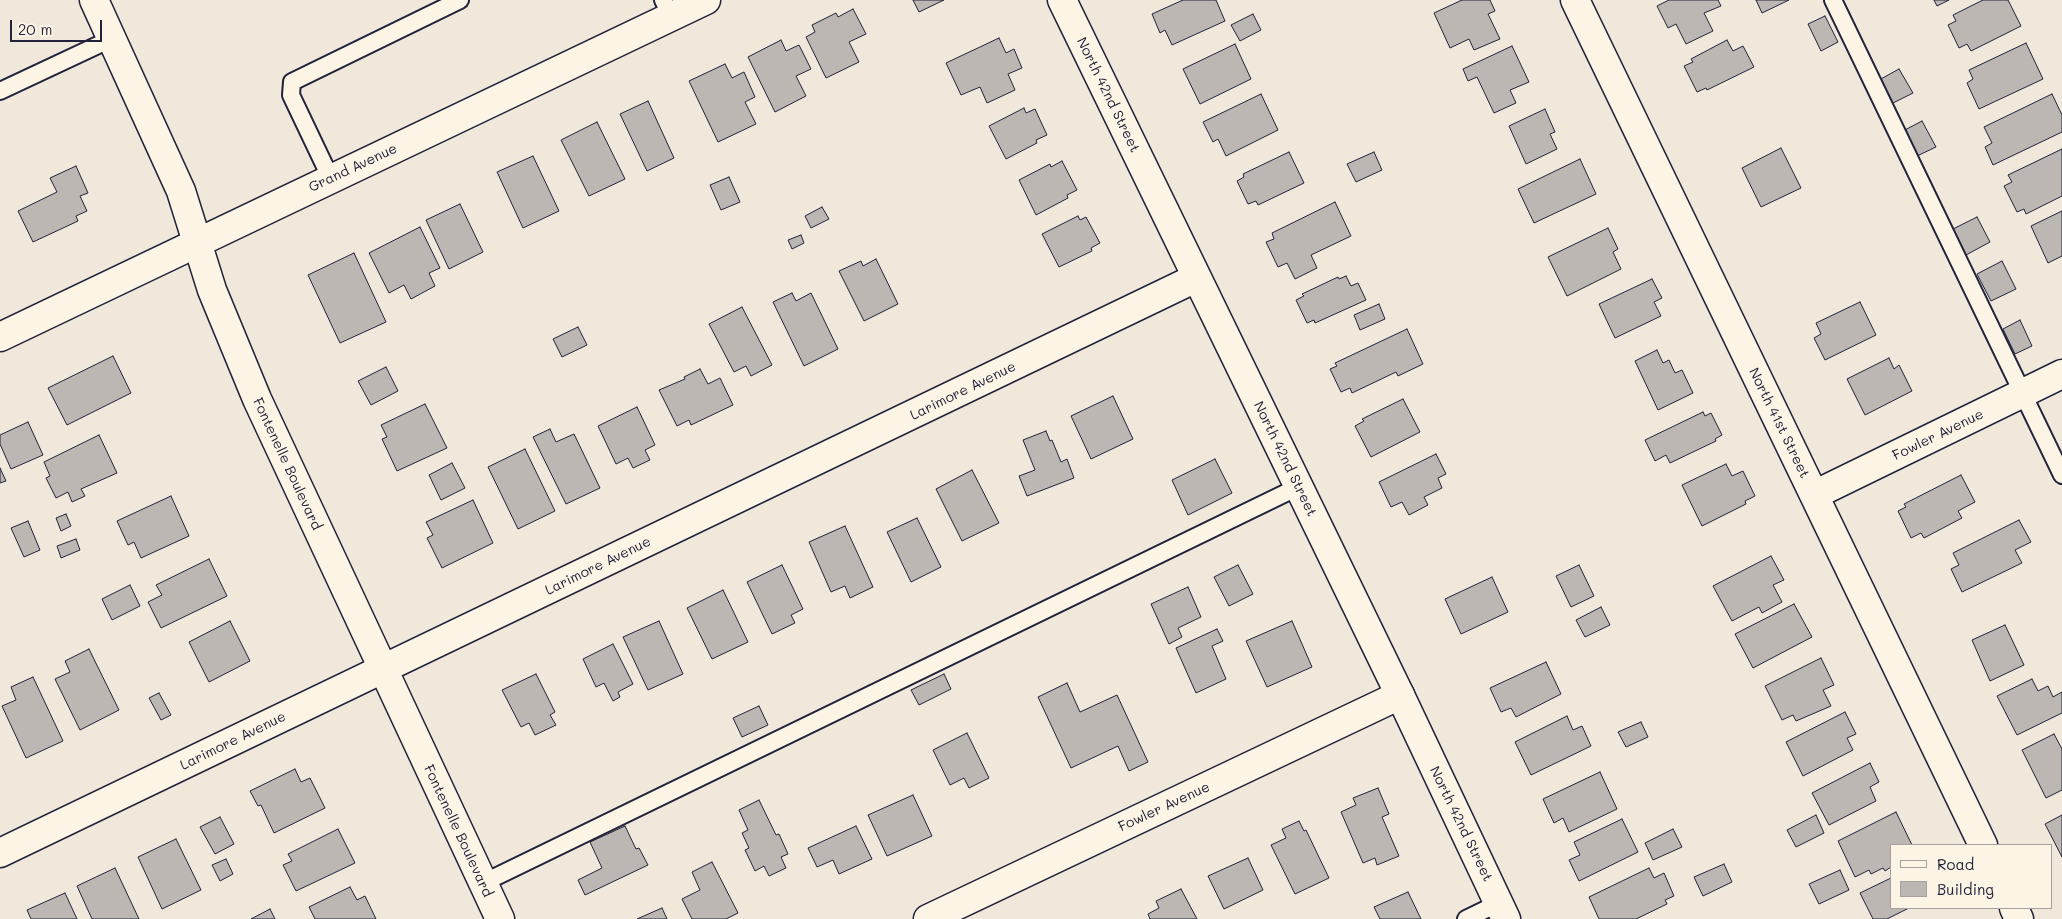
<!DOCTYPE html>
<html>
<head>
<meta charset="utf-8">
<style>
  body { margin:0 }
  #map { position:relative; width:2062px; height:919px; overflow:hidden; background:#efe8db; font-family:Mali,sans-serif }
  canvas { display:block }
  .legend { position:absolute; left:1890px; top:844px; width:162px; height:65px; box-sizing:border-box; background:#fcf5e5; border:1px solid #a5a1a1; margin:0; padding:6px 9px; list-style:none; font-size:15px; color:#22223b }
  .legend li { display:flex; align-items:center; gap:10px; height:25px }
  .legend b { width:25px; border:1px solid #a5a1a1 }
  .scale { position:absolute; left:10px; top:20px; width:92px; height:22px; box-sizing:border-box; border:2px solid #22223b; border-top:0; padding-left:6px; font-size:15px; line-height:18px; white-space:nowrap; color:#22223b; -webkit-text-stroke:4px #fcf5e5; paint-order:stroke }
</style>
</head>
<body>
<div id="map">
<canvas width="2062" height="919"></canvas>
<ul class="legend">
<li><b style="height:6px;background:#fcf5e5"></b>Road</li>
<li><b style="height:14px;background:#bcb7b3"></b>Building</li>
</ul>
<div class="scale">20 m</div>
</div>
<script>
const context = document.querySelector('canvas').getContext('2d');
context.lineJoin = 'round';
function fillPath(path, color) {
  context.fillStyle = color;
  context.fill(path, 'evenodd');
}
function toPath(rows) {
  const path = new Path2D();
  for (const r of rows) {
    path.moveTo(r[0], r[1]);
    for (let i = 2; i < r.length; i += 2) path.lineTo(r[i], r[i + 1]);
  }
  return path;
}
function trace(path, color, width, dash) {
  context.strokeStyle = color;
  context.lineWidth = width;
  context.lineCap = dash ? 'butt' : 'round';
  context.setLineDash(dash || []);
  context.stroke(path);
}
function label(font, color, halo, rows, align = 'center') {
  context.font = font + ' Mali,sans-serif';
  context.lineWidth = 4;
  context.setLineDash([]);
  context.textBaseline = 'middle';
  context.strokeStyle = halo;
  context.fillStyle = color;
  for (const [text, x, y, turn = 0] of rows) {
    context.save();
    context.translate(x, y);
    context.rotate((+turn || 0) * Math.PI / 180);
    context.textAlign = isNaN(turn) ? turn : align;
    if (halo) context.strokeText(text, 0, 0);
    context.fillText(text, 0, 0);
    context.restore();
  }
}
const building = toPath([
  [913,0,944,0,919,12,913,0],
  [1183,0,1216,0,1225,21,1172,45,1165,30,1160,33,1152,14,1183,0],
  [1462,0,1490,0,1495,11,1488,14,1500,39,1474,50,1469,39,1450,48,1434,13,1462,0],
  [1669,0,1718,0,1721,6,1704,13,1713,31,1686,44,1676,24,1668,28,1657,6,1669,0],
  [1756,0,1789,0,1762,13,1756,0],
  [1934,0,1949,0,1937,6,1934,0],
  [1983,0,2008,0,2021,26,1971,51,1967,44,1959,48,1948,25,1956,21,1953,15,1983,0],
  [853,9,866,34,849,42,859,62,826,78,806,37,815,32,812,25,836,13,838,17,853,9],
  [1253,14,1261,30,1240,41,1231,25,1253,14],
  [1825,16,1838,42,1821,51,1808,24,1825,16],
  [999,38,1006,53,1014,49,1022,68,1008,74,1015,90,987,103,980,87,961,95,946,63,999,38],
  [781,40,786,51,799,45,811,69,796,76,806,96,775,112,748,57,781,40],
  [1727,40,1733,51,1743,46,1754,67,1707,90,1706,88,1697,92,1684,66,1693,62,1691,59,1727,40],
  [2026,43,2043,79,1979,109,1967,83,1973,79,1969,70,2026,43],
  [1235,44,1251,79,1200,104,1183,69,1235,44],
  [1512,46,1529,82,1510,90,1516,103,1494,113,1477,77,1468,81,1463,69,1512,46],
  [725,64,732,78,744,72,755,97,745,102,756,124,718,142,689,81,725,64],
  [1899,69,1913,93,1891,104,1879,80,1899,69],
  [1261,94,1278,130,1226,156,1218,139,1213,142,1203,122,1261,94],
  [2052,94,2062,115,2062,132,1993,165,1985,147,1992,143,1984,127,2052,94],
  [648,101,674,158,647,171,620,114,648,101],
  [1024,108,1026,113,1035,109,1047,135,1036,140,1037,143,1006,159,989,126,1024,108],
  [1545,109,1555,132,1550,134,1557,149,1526,164,1509,126,1545,109],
  [1922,121,1936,147,1917,156,1903,131,1922,121],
  [597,122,625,179,589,196,561,140,597,122],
  [1781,148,1801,188,1761,207,1742,168,1781,148],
  [2062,149,2062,196,2026,214,2024,209,2017,212,2004,186,2012,182,2008,175,2062,149],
  [1289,152,1304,183,1258,205,1256,201,1248,204,1237,181,1244,177,1243,174,1289,152],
  [1374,152,1382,170,1356,182,1347,164,1374,152],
  [533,156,559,211,523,228,497,172,533,156],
  [1580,159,1596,194,1534,223,1518,189,1580,159],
  [1062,161,1077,190,1067,195,1068,198,1036,215,1019,180,1050,164,1051,167,1062,161],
  [76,166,88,193,80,196,87,211,76,216,78,221,33,242,18,211,57,192,50,178,76,166],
  [729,177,740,202,721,210,710,185,729,177],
  [1335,202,1351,236,1311,255,1317,268,1295,279,1287,263,1278,267,1266,242,1274,239,1272,233,1335,202],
  [460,204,483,252,449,269,426,220,460,204],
  [822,207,829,219,811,228,805,216,822,207],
  [2062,211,2062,256,2048,263,2031,226,2062,211],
  [1078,216,1080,220,1086,217,1100,243,1091,248,1092,251,1059,267,1042,234,1078,216],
  [1977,217,1990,242,1966,255,1953,229,1977,217],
  [420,227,440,268,429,273,435,286,411,299,404,285,389,293,369,253,420,227],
  [1608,228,1618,249,1613,252,1621,269,1567,296,1548,257,1608,228],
  [801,235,804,243,792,249,788,240,801,235],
  [354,253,386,322,340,343,308,275,354,253],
  [876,259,898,304,864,321,839,271,861,261,863,266,876,259],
  [2002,261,2016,289,1991,301,1977,274,2002,261],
  [1346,276,1351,286,1358,283,1366,300,1315,323,1314,320,1307,323,1296,300,1304,296,1302,294,1338,277,1339,279,1346,276],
  [1652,279,1662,298,1654,302,1661,316,1615,338,1599,304,1652,279],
  [792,293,796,301,811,293,838,349,804,366,773,302,792,293],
  [1860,302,1876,335,1825,360,1814,338,1821,334,1816,323,1860,302],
  [1379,304,1385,319,1360,330,1354,315,1379,304],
  [742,307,772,365,751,376,746,366,734,372,709,324,742,307],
  [2020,320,2032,346,2015,354,2003,329,2020,320],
  [578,327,587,345,562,357,553,339,578,327],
  [1407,329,1423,364,1398,376,1396,372,1352,393,1350,388,1341,392,1330,369,1337,366,1335,363,1407,329],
  [1657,350,1663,363,1669,360,1675,373,1682,370,1693,393,1658,410,1635,361,1657,350],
  [113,356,131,393,67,425,48,388,113,356],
  [1889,358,1894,369,1899,365,1912,391,1865,415,1847,379,1889,358],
  [386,367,398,391,371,405,358,381,386,367],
  [700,369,708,384,720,378,733,405,691,425,689,420,677,426,659,390,685,379,684,377,700,369],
  [1113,396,1133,439,1091,459,1071,416,1113,396],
  [1403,399,1420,432,1371,457,1355,426,1364,421,1362,419,1403,399],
  [425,404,447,448,397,471,382,439,387,437,381,425,425,404],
  [637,407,655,445,645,450,650,460,633,468,628,458,616,464,598,426,637,407],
  [1703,412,1705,416,1711,413,1722,435,1715,439,1716,441,1670,463,1666,455,1655,461,1645,440,1703,412],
  [28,422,43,455,11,469,0,444,0,435,28,422],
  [550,429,556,442,574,434,600,488,566,504,533,437,550,429],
  [1046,431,1050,441,1052,440,1061,462,1067,459,1074,478,1027,496,1019,476,1035,470,1023,440,1046,431],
  [99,435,117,473,81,489,85,496,72,502,68,492,56,498,46,478,50,476,44,462,99,435],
  [525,449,555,511,518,529,488,467,525,449],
  [1436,454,1446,474,1438,478,1442,488,1424,497,1428,505,1409,515,1402,502,1391,507,1379,482,1436,454],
  [1215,459,1232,493,1188,515,1172,480,1215,459],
  [452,463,465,488,441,500,429,475,452,463],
  [1726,464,1732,476,1743,471,1755,496,1745,501,1746,504,1702,526,1682,485,1726,464],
  [0,468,6,481,0,483,0,468],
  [972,470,999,523,962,541,936,489,972,470],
  [1961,475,1975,502,1958,511,1962,518,1924,538,1921,533,1911,538,1898,511,1906,507,1904,504,1961,475],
  [171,496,189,536,141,558,134,542,128,545,117,521,171,496],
  [473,500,493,543,442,568,427,538,433,535,426,522,473,500],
  [66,514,71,526,61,531,56,518,66,514],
  [917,518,941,567,911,582,887,532,917,518],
  [2019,520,2031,542,2015,550,2022,563,1962,592,1951,569,1959,565,1953,553,2019,520],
  [28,521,40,550,24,557,11,528,28,521],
  [845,526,873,587,850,598,845,586,831,592,809,542,845,526],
  [76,539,80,550,61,558,57,546,76,539],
  [1771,556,1784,580,1773,585,1782,602,1762,613,1759,607,1732,621,1713,586,1771,556],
  [209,559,227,596,161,628,148,602,162,595,156,585,209,559],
  [782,565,803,609,791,615,795,623,772,634,747,582,782,565],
  [1238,565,1253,594,1229,606,1214,577,1238,565],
  [1579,565,1594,596,1571,607,1556,576,1579,565],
  [1492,577,1508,612,1461,634,1445,599,1492,577],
  [130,585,140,606,112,620,102,599,130,585],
  [1188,587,1201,617,1178,628,1182,637,1169,644,1151,604,1188,587],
  [723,590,748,642,712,659,687,608,723,590],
  [1794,604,1812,637,1753,668,1735,634,1794,604],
  [1601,607,1610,625,1585,637,1576,620,1601,607],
  [230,621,250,661,209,682,189,642,230,621],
  [659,621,683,674,648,690,623,637,659,621],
  [1292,621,1312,667,1267,687,1246,641,1292,621],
  [2005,625,2024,665,1990,681,1972,640,2005,625],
  [1217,629,1223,641,1212,646,1226,679,1196,693,1176,648,1217,629],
  [613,644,633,684,618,692,620,697,613,701,604,683,596,687,583,659,613,644],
  [89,649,119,710,80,730,55,679,70,672,65,661,89,649],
  [1821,658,1834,685,1823,690,1831,706,1796,721,1793,715,1782,720,1765,686,1821,658],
  [1546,662,1561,694,1516,717,1511,708,1501,712,1490,688,1546,662],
  [536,674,555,712,550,715,556,725,535,735,529,723,521,727,502,690,536,674],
  [944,674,951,689,919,705,911,690,944,674],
  [33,677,63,741,26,758,2,706,16,700,11,687,33,677],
  [2032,679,2038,691,2048,686,2053,697,2062,692,2062,713,2017,735,1997,696,2032,679],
  [1067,683,1080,712,1117,695,1148,762,1129,771,1118,746,1071,768,1038,697,1067,683],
  [159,693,171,715,161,720,149,698,159,693],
  [759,706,768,725,742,737,733,718,759,706],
  [1845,712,1856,734,1847,738,1853,750,1803,776,1786,742,1845,712],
  [1567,716,1573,730,1582,726,1591,746,1531,775,1515,742,1567,716],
  [1641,722,1648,737,1626,747,1618,732,1641,722],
  [967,733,989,778,969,788,964,778,950,785,933,750,967,733],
  [2054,734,2062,749,2062,790,2046,798,2022,750,2054,734],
  [1870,763,1879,782,1870,787,1876,801,1829,825,1812,793,1870,763],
  [295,769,301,782,310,778,325,808,274,833,261,805,258,806,250,791,295,769],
  [1600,772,1617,809,1569,832,1563,818,1554,823,1543,799,1600,772],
  [1378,788,1389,814,1382,817,1399,856,1377,865,1375,858,1363,863,1341,812,1356,805,1353,798,1378,788],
  [913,795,932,836,887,856,868,815,913,795],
  [759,800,776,835,779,834,788,854,781,857,786,868,769,876,764,866,755,871,745,850,749,848,742,833,748,830,739,810,759,800],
  [1896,812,1912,845,1891,845,1891,867,1885,871,1883,868,1871,874,1869,870,1855,877,1838,841,1896,812],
  [1816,815,1824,833,1796,847,1787,830,1816,815],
  [2062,815,2062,857,2045,824,2062,815],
  [220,817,234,844,215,854,200,827,220,817],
  [1622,819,1638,852,1579,881,1569,860,1580,855,1574,842,1622,819],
  [1299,821,1304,831,1306,830,1329,878,1295,894,1271,845,1286,838,1282,829,1299,821],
  [625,826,636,849,639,848,648,865,585,895,578,880,602,868,590,842,625,826],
  [856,826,872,859,839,874,833,860,817,867,808,848,856,826],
  [338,829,355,863,296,891,283,865,292,861,288,854,338,829],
  [1673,829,1682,847,1653,860,1645,843,1673,829],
  [176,839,201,890,162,909,138,857,176,839],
  [1248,858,1263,890,1224,909,1208,876,1248,858],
  [226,859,233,874,220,881,212,865,226,859],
  [712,862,738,913,726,919,692,919,682,899,700,890,692,872,712,862],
  [1724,864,1732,882,1703,896,1694,877,1724,864],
  [115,868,139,919,92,919,77,886,115,868],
  [1649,868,1654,878,1664,873,1674,896,1665,900,1667,904,1636,919,1599,919,1589,897,1649,868],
  [1840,870,1849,890,1819,904,1809,884,1840,870],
  [1891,878,1891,908,1909,908,1887,919,1873,919,1860,893,1891,878],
  [350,887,357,900,365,896,376,919,315,919,309,907,350,887],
  [1181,889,1197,919,1150,919,1148,914,1159,908,1156,901,1181,889],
  [1408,892,1421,919,1380,919,1374,907,1408,892],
  [65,893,77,919,31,919,27,910,65,893],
  [662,908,667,919,637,919,662,908],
  [270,909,275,919,251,919,270,909]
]);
fillPath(building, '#bcb7b3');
trace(building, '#22223b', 1);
const service = toPath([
  [663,0,671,16],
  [1833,0,2062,475],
  [0,91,113,38],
  [331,179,291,95,292,82,460,0],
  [483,883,1298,487],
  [1466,919,1499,903]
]);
const minor = toPath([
  [1575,0,1983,845],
  [0,337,706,0],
  [1814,495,2062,374],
  [0,853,1196,278],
  [2014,908,2019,919],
  [928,919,1400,695]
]);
const secondary = toPath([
  [94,0,181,191,212,290,257,399,500,919],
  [1062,0,1400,695,1506,919]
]);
trace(service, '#22223b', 20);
trace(minor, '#22223b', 31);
trace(secondary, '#22223b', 31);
trace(service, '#fcf5e5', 16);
trace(minor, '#fcf5e5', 28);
trace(secondary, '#fcf5e5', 28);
label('14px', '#22223b', '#fcf5e5', [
  ["North 42nd Street",1108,95,64],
  ["Grand Avenue",353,168,-25],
  ["Larimore Avenue",963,391,-26],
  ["North 41st Street",1779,423,64],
  ["Fowler Avenue",1938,435,-26],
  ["North 42nd Street",1285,459,64],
  ["Fontenelle Boulevard",287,464,65],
  ["Larimore Avenue",598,566,-26],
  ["Larimore Avenue",233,741,-26],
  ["Fowler Avenue",1164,807,-25],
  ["North 42nd Street",1461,824,64],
  ["Fontenelle Boulevard",458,831,65]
]);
</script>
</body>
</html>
